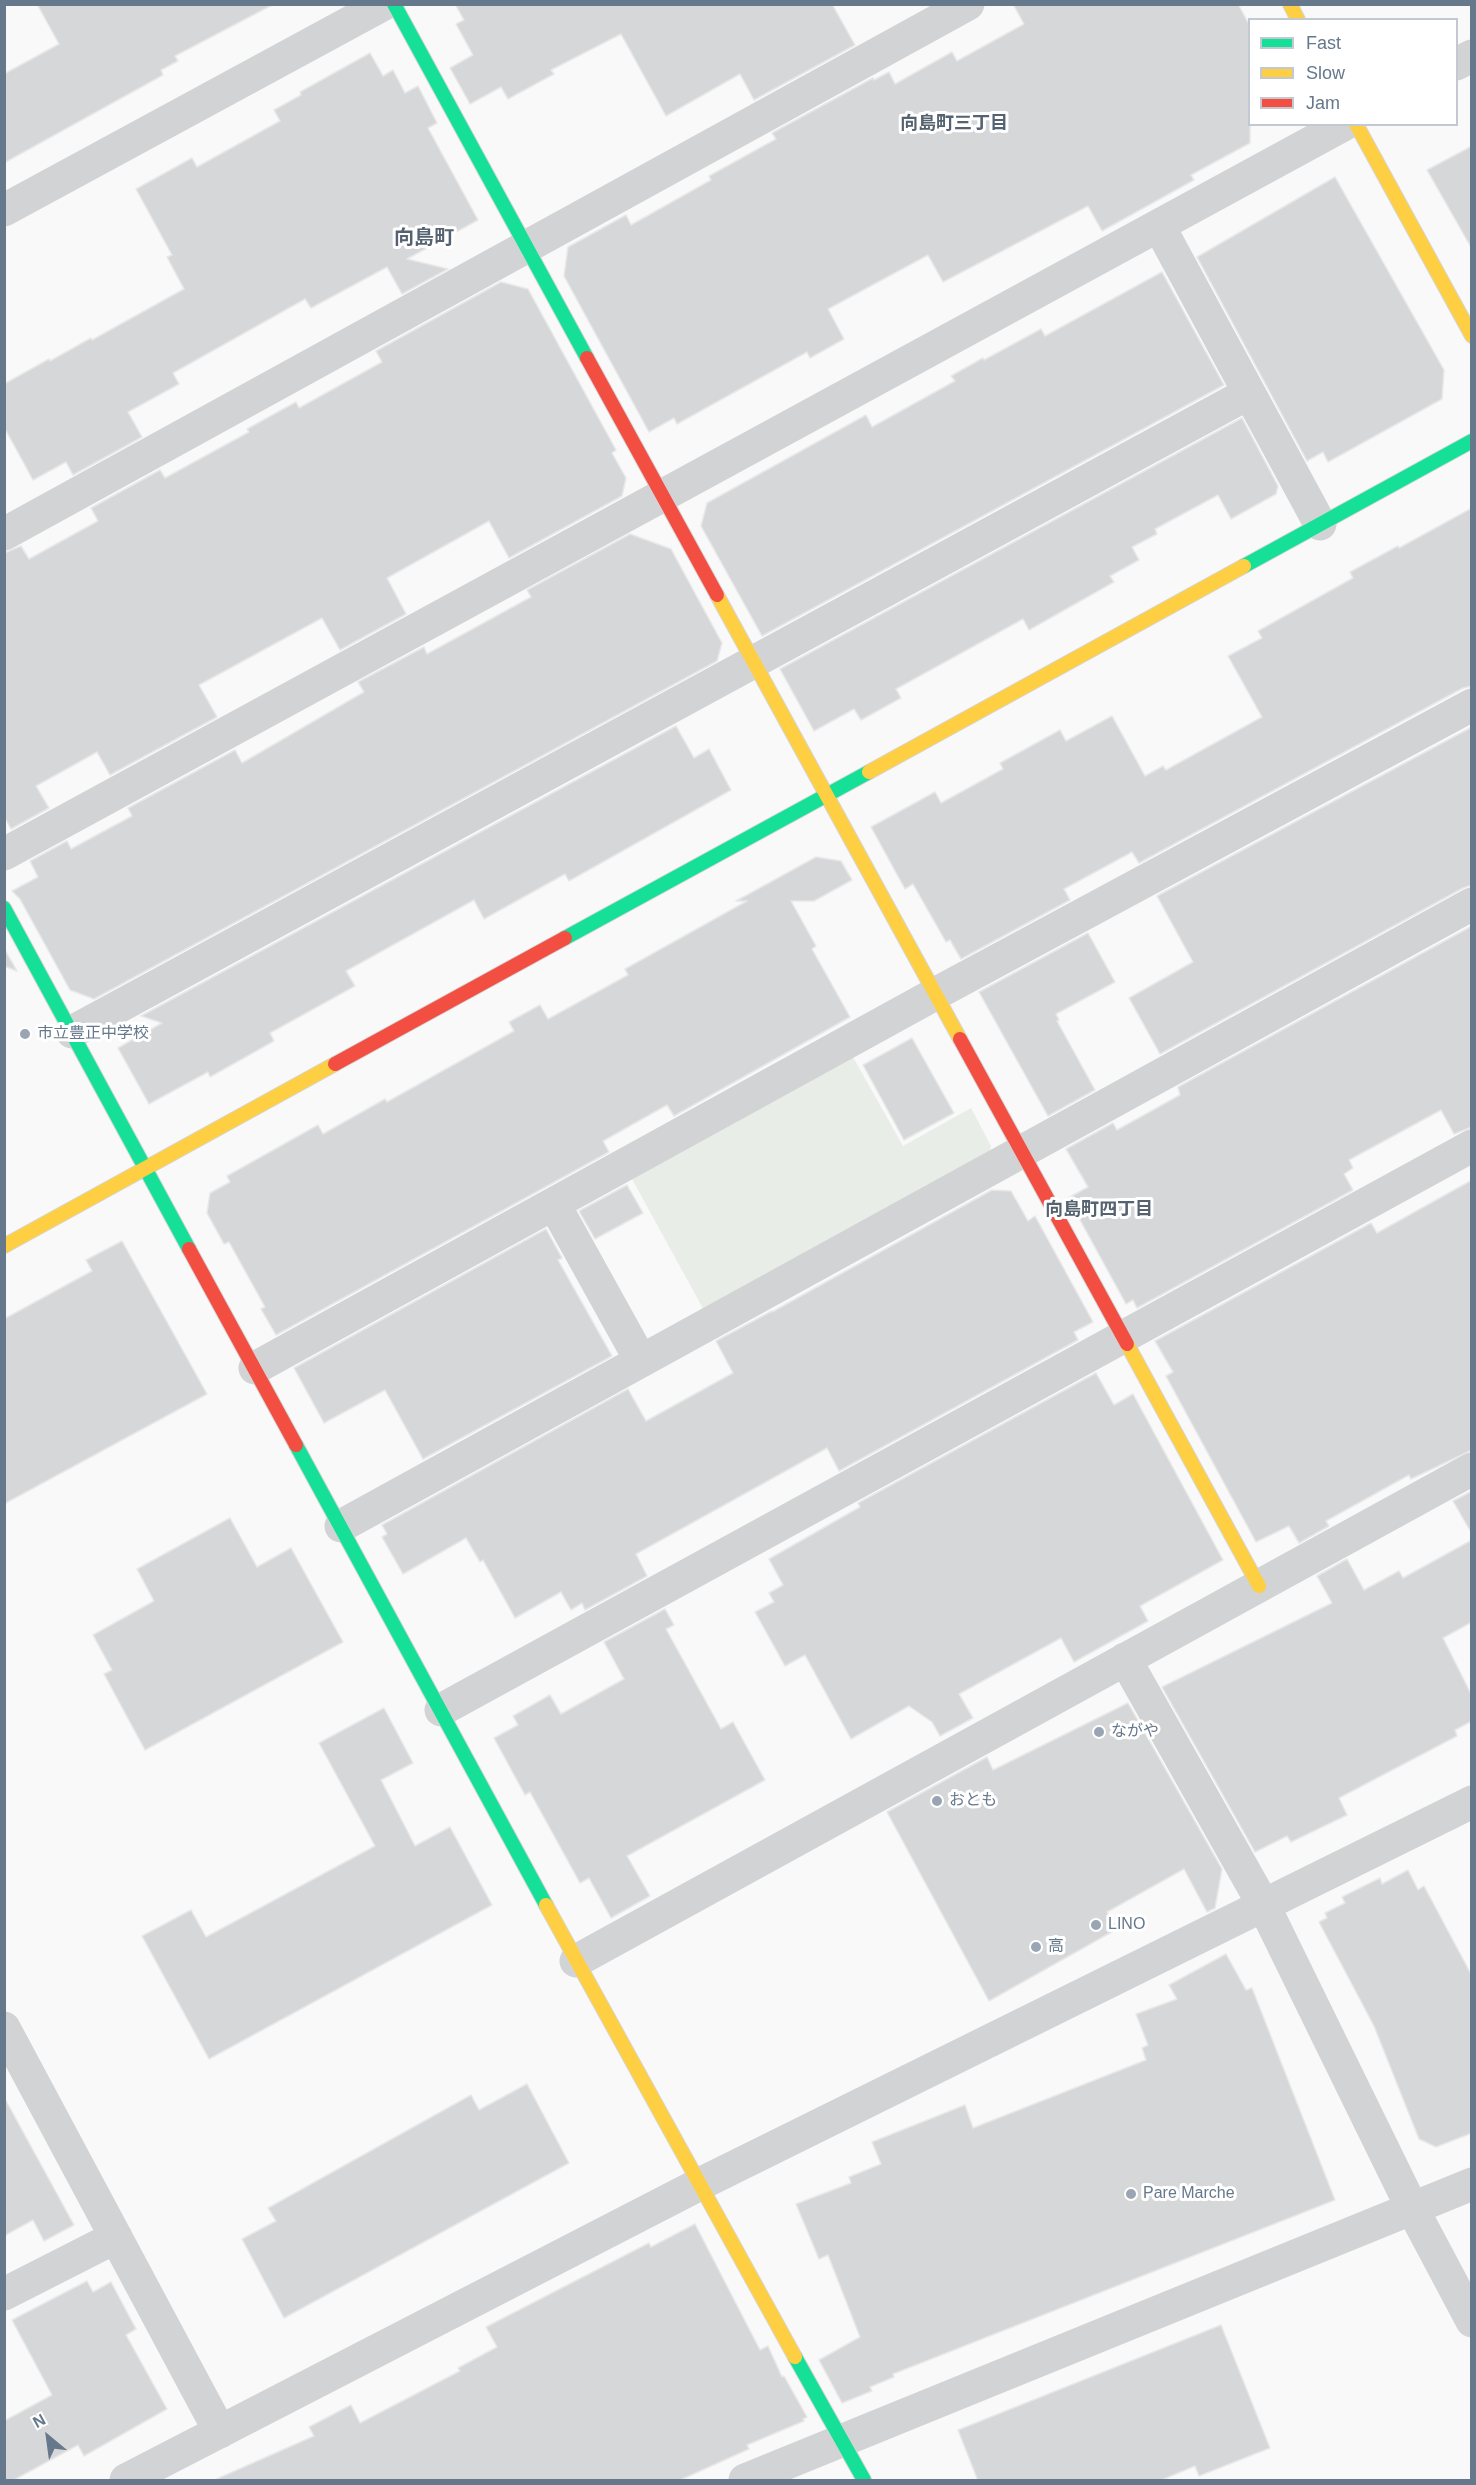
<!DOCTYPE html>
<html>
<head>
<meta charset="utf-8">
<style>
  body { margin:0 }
  #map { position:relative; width:1476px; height:2485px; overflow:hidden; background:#f9f9f9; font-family:Helvetica,sans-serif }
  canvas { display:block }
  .frame { position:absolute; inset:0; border:6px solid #66788c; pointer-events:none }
  .legend { position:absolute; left:1248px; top:18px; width:210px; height:108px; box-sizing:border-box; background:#fff; border:2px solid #c2c9d1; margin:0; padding:8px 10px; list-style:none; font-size:18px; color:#66788c }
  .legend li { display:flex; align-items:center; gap:12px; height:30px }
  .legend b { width:30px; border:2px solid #c2c9d1 }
  .north { position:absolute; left:18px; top:2407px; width:60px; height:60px; -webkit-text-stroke:4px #fff; paint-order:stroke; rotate:331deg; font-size:16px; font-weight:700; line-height:24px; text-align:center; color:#66788c }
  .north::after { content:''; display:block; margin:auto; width:21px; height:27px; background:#66788c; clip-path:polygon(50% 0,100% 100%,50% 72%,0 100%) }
</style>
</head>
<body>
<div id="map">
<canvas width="1476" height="2485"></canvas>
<div class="frame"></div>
<ul class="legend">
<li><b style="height:8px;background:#16e098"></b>Fast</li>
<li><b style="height:8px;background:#ffcf43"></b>Slow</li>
<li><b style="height:8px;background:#f24e42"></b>Jam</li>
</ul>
<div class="north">N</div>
</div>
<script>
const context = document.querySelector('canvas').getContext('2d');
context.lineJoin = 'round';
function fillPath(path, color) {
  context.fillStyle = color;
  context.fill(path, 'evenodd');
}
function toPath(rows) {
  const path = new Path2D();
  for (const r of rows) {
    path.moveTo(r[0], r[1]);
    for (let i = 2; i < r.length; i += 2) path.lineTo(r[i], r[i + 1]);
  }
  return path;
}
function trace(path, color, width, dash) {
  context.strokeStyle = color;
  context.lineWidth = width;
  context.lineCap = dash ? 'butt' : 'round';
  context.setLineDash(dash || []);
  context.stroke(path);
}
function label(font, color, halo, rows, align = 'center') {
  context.font = font + ' Helvetica,"Noto Sans JP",sans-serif';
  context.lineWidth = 6;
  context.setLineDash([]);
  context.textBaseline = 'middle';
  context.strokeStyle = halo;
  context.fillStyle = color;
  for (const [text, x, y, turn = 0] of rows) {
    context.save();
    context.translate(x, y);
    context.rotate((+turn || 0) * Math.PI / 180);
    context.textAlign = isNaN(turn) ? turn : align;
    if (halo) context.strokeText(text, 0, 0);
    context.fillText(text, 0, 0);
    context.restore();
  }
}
fillPath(toPath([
  [853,1057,903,1146,971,1108,991,1146,988,1159,706,1314,632,1179]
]), '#e8ede7');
const building = toPath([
  [37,4,274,4,175,56,178,61,161,70,163,75,4,163,4,74,59,44,37,4],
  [455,4,832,4,855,45,754,100,740,74,666,116,621,34,551,70,554,74,508,99,501,87,470,104,450,68,473,55,456,24,464,20,455,4],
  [1013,4,1238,4,1250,26,1250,143,1191,175,1194,180,1102,231,1088,206,943,282,928,255,828,309,844,339,810,358,807,352,677,424,674,418,649,432,564,276,568,247,626,215,631,225,711,180,709,176,776,139,772,133,873,78,874,80,889,72,895,84,952,52,957,61,1024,24,1013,4],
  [370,53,383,76,393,70,405,93,418,86,437,123,428,128,478,220,407,259,448,269,402,294,387,267,311,308,305,299,173,373,179,384,128,412,142,437,73,475,66,462,33,480,4,427,4,384,49,359,50,361,91,338,92,340,184,289,167,257,172,255,136,189,192,158,197,167,280,121,274,110,301,95,300,92,370,53],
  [1472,146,1472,249,1427,170,1472,146],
  [1335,177,1444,370,1442,399,1328,462,1323,452,1307,461,1197,257,1335,177],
  [1162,272,1224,385,762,636,701,526,707,503,866,415,872,427,955,381,951,376,983,358,984,360,1041,329,1045,336,1162,272],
  [501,282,528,289,616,450,612,453,626,478,622,496,509,558,489,521,387,578,406,614,340,650,322,618,199,685,217,717,110,775,97,752,36,786,49,808,11,829,4,816,4,553,21,546,29,559,98,521,91,508,160,470,165,478,249,432,247,429,296,402,299,408,382,362,376,351,501,282],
  [1242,418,1278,486,1276,494,1231,519,1218,495,1155,529,1157,534,1132,547,1139,560,1110,576,1114,582,1029,630,1023,619,896,689,901,698,861,720,854,709,814,731,780,669,1242,418],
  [1472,508,1472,686,1463,688,1139,863,1132,852,1064,889,1070,900,961,959,950,940,946,942,913,884,905,889,871,827,935,792,941,803,1003,769,1000,763,1060,730,1066,741,1112,716,1145,776,1163,766,1166,770,1262,717,1228,656,1262,638,1258,631,1353,578,1350,572,1398,546,1399,548,1472,508],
  [630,534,671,549,722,643,717,661,94,999,70,990,20,899,12,891,38,877,30,861,67,841,71,849,132,816,128,808,235,750,242,763,364,692,358,682,424,647,427,654,531,597,527,590,630,534],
  [676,726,694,758,709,749,731,790,569,881,565,874,484,919,474,900,346,971,355,986,270,1033,274,1041,210,1077,208,1072,149,1104,118,1048,162,1023,141,1016,676,726],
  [1472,727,1472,885,1463,888,1160,1054,1129,998,1193,962,1157,896,1472,727],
  [816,857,841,861,852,880,814,901,791,901,816,946,812,949,850,1017,674,1116,667,1105,603,1141,609,1152,276,1335,261,1309,265,1307,229,1242,224,1244,207,1213,210,1193,230,1182,227,1176,318,1125,323,1134,385,1099,387,1102,514,1031,509,1022,540,1005,548,1019,628,975,625,969,747,901,736,901,816,857],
  [1472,926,1472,1127,1454,1134,1441,1110,1349,1160,1353,1168,1344,1174,1353,1190,1137,1308,1133,1300,1126,1304,1068,1198,1088,1187,1066,1149,1113,1123,1117,1130,1180,1095,1178,1087,1472,926],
  [1088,933,1115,982,1056,1014,1059,1020,1057,1021,1095,1090,1048,1116,979,992,1088,933],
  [4,948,17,971,4,966,4,948],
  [912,1038,954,1113,904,1140,863,1065,912,1038],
  [1472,1180,1472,1450,1411,1479,1409,1475,1326,1521,1329,1526,1299,1543,1289,1526,1256,1542,1166,1376,1173,1372,1155,1341,1371,1223,1377,1233,1472,1180],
  [627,1185,643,1213,595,1239,579,1211,627,1185],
  [992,1190,1011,1191,1028,1221,1035,1216,1093,1322,1074,1332,1078,1340,839,1471,827,1448,636,1554,647,1576,585,1610,582,1603,571,1610,561,1592,515,1618,483,1560,480,1562,466,1538,403,1574,382,1537,387,1534,382,1525,628,1389,646,1421,733,1373,716,1341,772,1311,772,1312,992,1190],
  [546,1229,562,1258,558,1260,612,1356,423,1459,385,1390,324,1423,294,1368,546,1229],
  [122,1241,207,1394,4,1504,4,1319,92,1271,86,1260,122,1241],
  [1096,1373,1114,1405,1133,1394,1223,1560,1140,1606,1148,1621,1074,1662,1061,1638,959,1694,973,1718,940,1736,932,1722,909,1706,851,1739,805,1655,785,1666,755,1612,774,1602,769,1593,783,1585,769,1559,860,1507,858,1503,1096,1373],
  [1472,1491,1472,1534,1453,1501,1472,1491],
  [230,1518,257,1567,291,1548,343,1642,145,1750,104,1674,112,1670,93,1635,154,1601,137,1569,230,1518],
  [1472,1540,1472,1622,1443,1638,1472,1696,1472,1721,1455,1730,1457,1736,1339,1798,1347,1815,1291,1842,1287,1836,1255,1852,1162,1687,1332,1603,1317,1576,1347,1559,1364,1590,1399,1571,1403,1578,1472,1540],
  [665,1609,674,1625,666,1629,721,1729,733,1722,765,1780,627,1856,650,1896,611,1918,589,1878,580,1883,530,1792,525,1795,494,1738,518,1725,513,1716,550,1695,561,1714,624,1679,604,1642,665,1609],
  [1128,1703,1222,1869,1215,1908,1207,1912,1184,1869,1107,1912,1117,1929,989,2001,887,1812,987,1757,993,1770,1128,1703],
  [384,1708,413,1763,381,1780,415,1846,450,1827,492,1905,209,2059,142,1936,191,1910,206,1937,375,1846,319,1743,384,1708],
  [1408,1870,1418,1890,1424,1886,1472,1976,1472,2133,1436,2147,1419,2139,1374,2026,1319,1922,1327,1918,1325,1913,1345,1903,1342,1897,1380,1878,1382,1884,1408,1870],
  [1226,1954,1246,1990,1252,1988,1335,2200,893,2374,894,2377,870,2387,872,2391,842,2403,819,2360,860,2337,828,2255,819,2259,796,2204,851,2183,849,2177,881,2164,872,2142,965,2105,973,2128,1146,2060,1142,2048,1148,2045,1136,2014,1177,1999,1169,1985,1226,1954],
  [527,2084,569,2163,284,2318,242,2239,276,2221,268,2208,471,2095,479,2110,527,2084],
  [4,2097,74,2225,44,2241,33,2220,4,2236,4,2097],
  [695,2224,760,2350,768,2346,782,2377,784,2376,807,2417,803,2419,804,2421,747,2445,749,2449,678,2481,212,2481,314,2436,309,2427,351,2405,360,2423,460,2371,458,2368,497,2347,486,2327,649,2243,651,2247,695,2224],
  [87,2281,93,2292,111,2282,136,2329,126,2335,167,2409,84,2456,78,2445,12,2481,4,2481,4,2421,52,2395,12,2320,87,2281],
  [1221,2325,1270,2448,1199,2476,1195,2466,1159,2481,978,2481,958,2430,1221,2325]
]);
fillPath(building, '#d6d7d9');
trace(building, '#e8e8e8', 1.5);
const fast = toPath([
  [394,4,587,358],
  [1244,566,1472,441],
  [4,908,189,1249],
  [565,938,869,772],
  [296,1445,546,1905],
  [795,2357,864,2480]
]);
const slow = toPath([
  [1290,4,1298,20],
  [1356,124,1472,336],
  [717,595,960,1039],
  [869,772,1244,566],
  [4,1246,335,1064],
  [1127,1344,1259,1586],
  [546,1905,795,2357]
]);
const jam = toPath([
  [587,358,717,595],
  [960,1039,1127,1344],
  [335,1064,565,938],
  [189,1249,296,1445]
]);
trace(fast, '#d4d6d8', 16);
trace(slow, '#d4d6d8', 16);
trace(jam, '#d4d6d8', 16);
trace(toPath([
  [1456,64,1472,56],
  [4,210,384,4],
  [1159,226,1320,524],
  [4,534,968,4],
  [4,854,1345,124],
  [72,1032,1249,393],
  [554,1204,641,1361],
  [255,1368,935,994,1472,705],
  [341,1526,1472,904],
  [1125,1659,1264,1906,1412,2208,1472,2321],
  [441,1710,1472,1146],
  [576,1961,1472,1469],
  [4,2028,220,2432],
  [4,2294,116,2237],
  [126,2480,698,2185,1472,1802],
  [745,2480,1472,2184]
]), '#d2d3d4', 33);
trace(fast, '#16e098', 14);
trace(slow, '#ffcf43', 14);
trace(jam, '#f24e42', 14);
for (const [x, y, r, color] of [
  [25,1034,6,"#99a5b2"],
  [1099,1732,6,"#99a5b2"],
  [937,1801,6,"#99a5b2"],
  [1096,1925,6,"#99a5b2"],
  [1036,1947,6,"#99a5b2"],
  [1131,2194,6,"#99a5b2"]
]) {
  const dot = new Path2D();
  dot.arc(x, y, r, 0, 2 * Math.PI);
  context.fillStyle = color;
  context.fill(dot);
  trace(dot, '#fff', 2);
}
label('16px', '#66788c', '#fff', [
  ["市立豊正中学校",37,1034],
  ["ながや",1111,1732],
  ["おとも",949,1801],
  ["LINO",1108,1925],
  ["高",1048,1947],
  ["Pare Marche",1143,2194]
], 'left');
label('bold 18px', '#556270', '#fff', [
  ["向島町三丁目",954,124],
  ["向島町四丁目",1099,1210]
]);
label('bold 20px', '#556270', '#fff', [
  ["向島町",424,238]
]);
</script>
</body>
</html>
